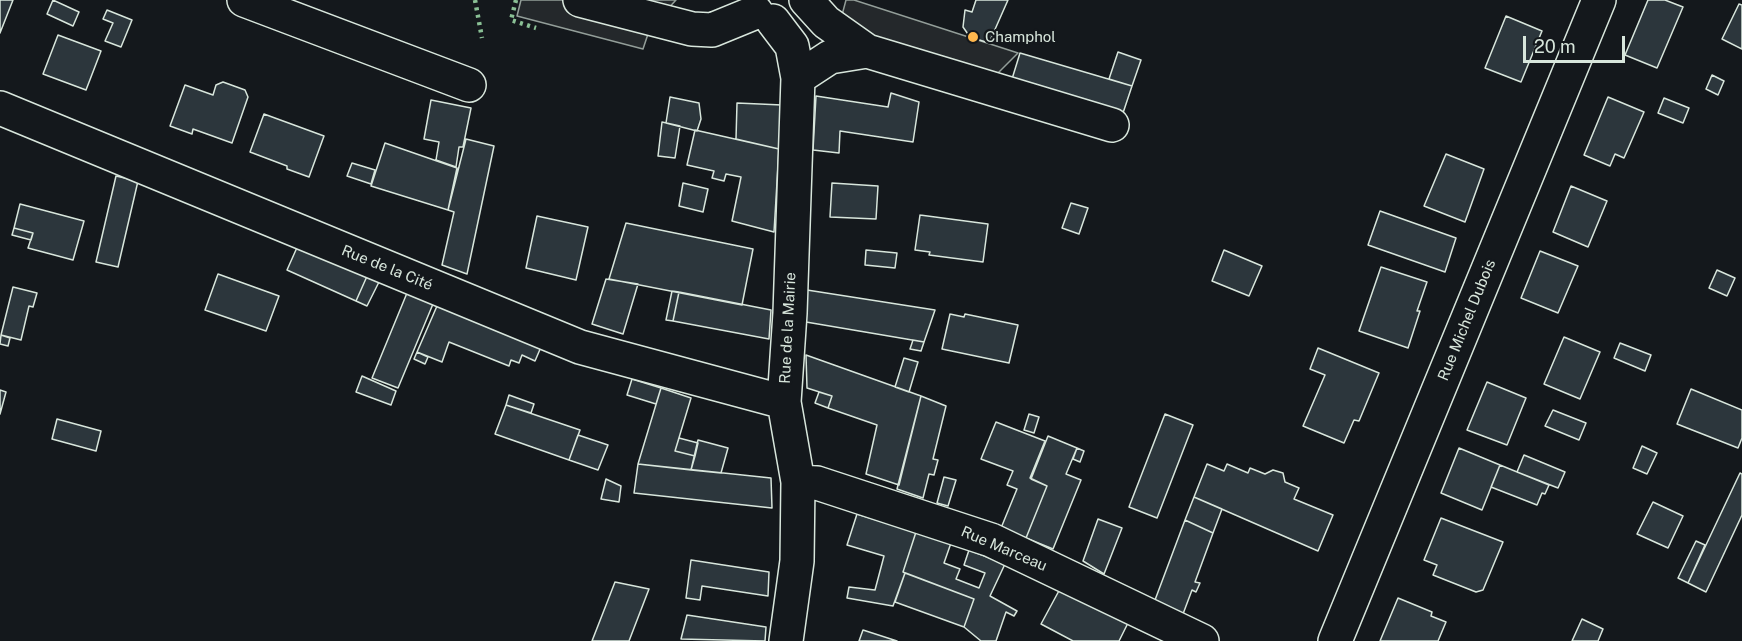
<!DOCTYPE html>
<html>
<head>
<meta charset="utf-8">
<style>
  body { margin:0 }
  #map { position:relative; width:1742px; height:641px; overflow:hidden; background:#14181c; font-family:"Public Sans",sans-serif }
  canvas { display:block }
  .scale { position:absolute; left:1523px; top:36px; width:102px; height:27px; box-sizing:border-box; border:3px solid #d8e6dc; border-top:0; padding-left:8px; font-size:18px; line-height:21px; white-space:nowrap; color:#d8e6dc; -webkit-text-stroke:4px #14181c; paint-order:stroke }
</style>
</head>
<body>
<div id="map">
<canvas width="1742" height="641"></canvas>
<div class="scale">20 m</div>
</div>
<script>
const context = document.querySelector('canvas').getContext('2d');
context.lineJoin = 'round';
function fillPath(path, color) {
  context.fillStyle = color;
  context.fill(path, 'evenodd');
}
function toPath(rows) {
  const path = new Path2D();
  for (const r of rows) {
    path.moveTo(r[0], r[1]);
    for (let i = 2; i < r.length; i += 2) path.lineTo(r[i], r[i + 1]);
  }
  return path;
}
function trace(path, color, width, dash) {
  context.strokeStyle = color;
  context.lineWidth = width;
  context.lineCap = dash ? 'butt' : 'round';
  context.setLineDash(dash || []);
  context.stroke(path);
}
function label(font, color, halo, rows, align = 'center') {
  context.font = font + ' "Public Sans",sans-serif';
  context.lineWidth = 4.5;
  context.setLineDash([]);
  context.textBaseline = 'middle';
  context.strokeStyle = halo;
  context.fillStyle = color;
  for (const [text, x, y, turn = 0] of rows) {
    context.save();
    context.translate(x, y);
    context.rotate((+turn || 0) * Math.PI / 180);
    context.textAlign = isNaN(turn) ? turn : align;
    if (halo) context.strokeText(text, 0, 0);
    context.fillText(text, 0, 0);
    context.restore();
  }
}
const parking = toPath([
  [521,0,676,0,650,28,643,49,517,16,521,0],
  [846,0,854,0,1018,53,985,86,838,30,846,0]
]);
fillPath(parking, '#24282b');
trace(parking, '#939e99', 1.5);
const building = toPath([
  [0,0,13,0,0,33,0,0],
  [53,0,79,12,73,26,47,14,53,0],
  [976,0,1008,0,989,43,970,37,963,27,965,10,972,12,976,0],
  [1648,0,1665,0,1683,7,1657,68,1625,55,1648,0],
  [1739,4,1742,5,1742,49,1722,39,1739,4],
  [107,10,132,20,121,47,105,41,113,23,103,19,107,10],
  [1506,16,1542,31,1521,82,1485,68,1506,16],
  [58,35,101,51,86,90,43,74,58,35],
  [1118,52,1141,60,1132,86,1109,79,1118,52],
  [1020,53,1132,86,1123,113,1012,79,1020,53],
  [1712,75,1724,81,1718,95,1706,89,1712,75],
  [223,82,245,90,248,97,232,143,193,129,192,134,170,126,185,85,213,95,216,85,223,82],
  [891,93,919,102,913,142,840,131,839,153,813,150,816,96,888,107,891,93],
  [670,97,699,103,701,119,697,131,666,123,670,97],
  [1608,97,1644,112,1624,158,1615,154,1610,166,1584,155,1608,97],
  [1664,98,1689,108,1683,123,1658,113,1664,98],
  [431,100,471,108,463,147,459,147,456,167,436,160,439,142,424,139,431,100],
  [737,103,782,105,779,149,736,139,737,103],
  [264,114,324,136,309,177,287,169,287,166,250,152,264,114],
  [662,122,680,126,675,158,658,156,662,122],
  [695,130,779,149,774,232,732,221,741,177,726,174,724,181,712,178,714,171,687,165,695,130],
  [466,139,494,146,467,274,442,265,454,212,448,210,466,139],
  [385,143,457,168,448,210,371,186,385,143],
  [1446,154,1484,169,1465,222,1424,206,1446,154],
  [352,163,375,170,371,184,347,176,352,163],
  [116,176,138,181,118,267,96,262,116,176],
  [683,183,708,189,703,212,679,206,683,183],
  [832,183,878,186,876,219,830,217,832,183],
  [1571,186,1607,201,1588,247,1553,232,1571,186],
  [1071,203,1088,208,1079,234,1062,228,1071,203],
  [20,204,84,221,73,260,28,248,33,233,14,228,20,204],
  [1380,211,1456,238,1445,272,1368,245,1380,211],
  [920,215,988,224,983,262,929,255,930,252,915,250,920,215],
  [537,216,588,227,576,280,526,268,537,216],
  [626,223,753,249,742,305,609,279,626,223],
  [14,228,33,233,31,240,12,235,14,228],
  [299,243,368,274,356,301,287,270,299,243],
  [866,250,897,253,895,268,865,265,866,250],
  [1224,250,1262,266,1249,296,1212,281,1224,250],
  [1540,251,1578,266,1558,313,1521,298,1540,251],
  [1381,267,1427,282,1417,311,1420,311,1408,348,1359,331,1381,267],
  [1717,270,1735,278,1727,296,1709,288,1717,270],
  [218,274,279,296,266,331,205,310,218,274],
  [368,274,380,280,367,306,356,301,368,274],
  [606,279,638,284,623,334,592,324,606,279],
  [13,287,37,293,33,307,29,306,21,340,1,335,13,287],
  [807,290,935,310,924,342,806,322,807,290],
  [672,291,679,292,673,321,666,320,672,291],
  [679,292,771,310,769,339,673,321,679,292],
  [407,293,433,304,398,388,372,378,407,293],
  [437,306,541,347,535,361,522,355,519,363,511,360,509,366,449,342,442,362,417,352,437,306],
  [950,314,964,317,965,314,1018,325,1009,363,942,349,950,314],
  [1,335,10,338,8,346,0,344,1,335],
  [1564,337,1600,352,1580,399,1544,384,1564,337],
  [913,340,924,342,921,351,910,349,913,340],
  [1620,343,1651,355,1645,371,1614,358,1620,343],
  [1318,348,1379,373,1359,421,1354,420,1344,443,1303,426,1325,375,1310,369,1318,348],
  [417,352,428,357,425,364,414,359,417,352],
  [806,355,921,396,899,485,866,474,877,425,828,408,832,396,807,388,806,355],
  [904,358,918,362,909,392,895,387,904,358],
  [362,376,396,391,391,405,356,392,362,376],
  [632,379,661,388,656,404,627,395,632,379],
  [1487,382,1526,398,1507,445,1467,430,1487,382],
  [661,388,691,398,675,451,695,456,691,470,638,464,661,388],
  [1691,389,1742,410,1742,438,1738,448,1677,424,1691,389],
  [0,390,6,392,0,414,0,390],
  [819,392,832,396,828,408,815,403,819,392],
  [509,395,534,404,531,413,506,405,509,395],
  [921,396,946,406,933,459,938,460,934,475,929,474,923,498,897,489,921,396],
  [506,405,580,430,569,460,495,434,506,405],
  [1553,410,1586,423,1579,440,1545,426,1553,410],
  [1029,414,1039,417,1034,433,1024,430,1029,414],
  [1165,414,1193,425,1157,518,1129,507,1165,414],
  [57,419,101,431,96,451,52,439,57,419],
  [996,422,1045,441,1030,478,1047,486,1026,538,1001,528,1017,489,1007,485,1013,471,981,459,996,422],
  [578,435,608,445,598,470,569,460,578,435],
  [1048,436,1077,448,1066,474,1081,480,1053,549,1026,538,1047,486,1031,479,1048,436],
  [679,438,698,443,695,456,675,451,679,438],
  [698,440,728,448,721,473,691,470,698,440],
  [1642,446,1657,453,1647,474,1633,468,1642,446],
  [1077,448,1084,451,1080,462,1073,459,1077,448],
  [1459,448,1500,465,1482,510,1441,493,1459,448],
  [1524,455,1565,472,1558,488,1517,472,1524,455],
  [638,464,771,478,772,508,634,493,638,464],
  [1207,464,1224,471,1227,464,1248,473,1250,468,1265,474,1273,470,1283,473,1285,482,1299,488,1294,499,1333,515,1318,551,1194,497,1207,464],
  [1500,465,1549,485,1545,494,1542,493,1537,505,1491,487,1500,465],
  [1740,473,1742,474,1742,515,1706,592,1688,583,1740,473],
  [944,477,956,480,948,506,937,503,944,477],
  [606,479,621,486,619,502,601,499,606,479],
  [1194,497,1222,509,1213,533,1185,520,1194,497],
  [1653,502,1683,516,1668,548,1637,534,1653,502],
  [857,514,916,532,903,572,905,573,893,606,847,598,849,587,875,590,884,556,847,545,857,514],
  [1441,518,1503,542,1483,590,1476,592,1433,575,1437,565,1424,560,1441,518],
  [1098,519,1122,528,1104,574,1083,561,1098,519],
  [1185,520,1213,533,1195,582,1200,583,1196,592,1192,590,1183,614,1155,600,1185,520],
  [916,532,951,543,944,563,960,569,956,579,979,588,985,573,964,565,969,550,1005,564,990,596,1017,611,1014,616,1006,612,996,641,981,641,964,627,974,599,903,572,916,532],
  [1696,541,1705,545,1688,583,1678,578,1696,541],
  [691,560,769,572,768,596,702,586,700,600,686,598,691,560],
  [905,573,974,599,964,627,895,602,905,573],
  [615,582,649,589,629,641,592,641,615,582],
  [1061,587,1129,621,1119,641,1073,641,1041,624,1061,587],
  [1398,598,1432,612,1431,616,1446,622,1438,641,1380,641,1398,598],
  [687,615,766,627,765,641,681,639,687,615],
  [1582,619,1603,629,1598,641,1572,641,1582,619],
  [863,630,897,641,859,641,863,630]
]);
fillPath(building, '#2c363c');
trace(building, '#d8e6dc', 1.5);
const minor = toPath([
  [244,0,469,85],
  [580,0,692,29,712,30,756,12],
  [773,21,792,46,798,78,790,313,784,402,798,482,797,561,786,641],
  [867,51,1112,125],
  [798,78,830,57,867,51,826,22,806,0],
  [0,108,580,347,784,402],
  [798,482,817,483,991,540,1202,641],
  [1335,641,1599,0]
]);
trace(minor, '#d8e6dc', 36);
trace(minor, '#14181c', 33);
trace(toPath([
  [475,0,482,38],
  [516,0,511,20,536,28]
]), '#8ac095', 4.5, [3, 4.5]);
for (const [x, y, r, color] of [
  [973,37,6,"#ffb74d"]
]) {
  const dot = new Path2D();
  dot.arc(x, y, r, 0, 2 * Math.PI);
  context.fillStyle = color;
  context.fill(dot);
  trace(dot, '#14181c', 2);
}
label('15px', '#d8e6dc', '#14181c', [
  ["Champhol",985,37]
], 'left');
label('15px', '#d8e6dc', '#14181c', [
  ["Rue de la Cité",387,268,22],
  ["Rue Michel Dubois",1467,320,-68],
  ["Rue de la Mairie",788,328,-87],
  ["Rue Marceau",1004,549,23]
]);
</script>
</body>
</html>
